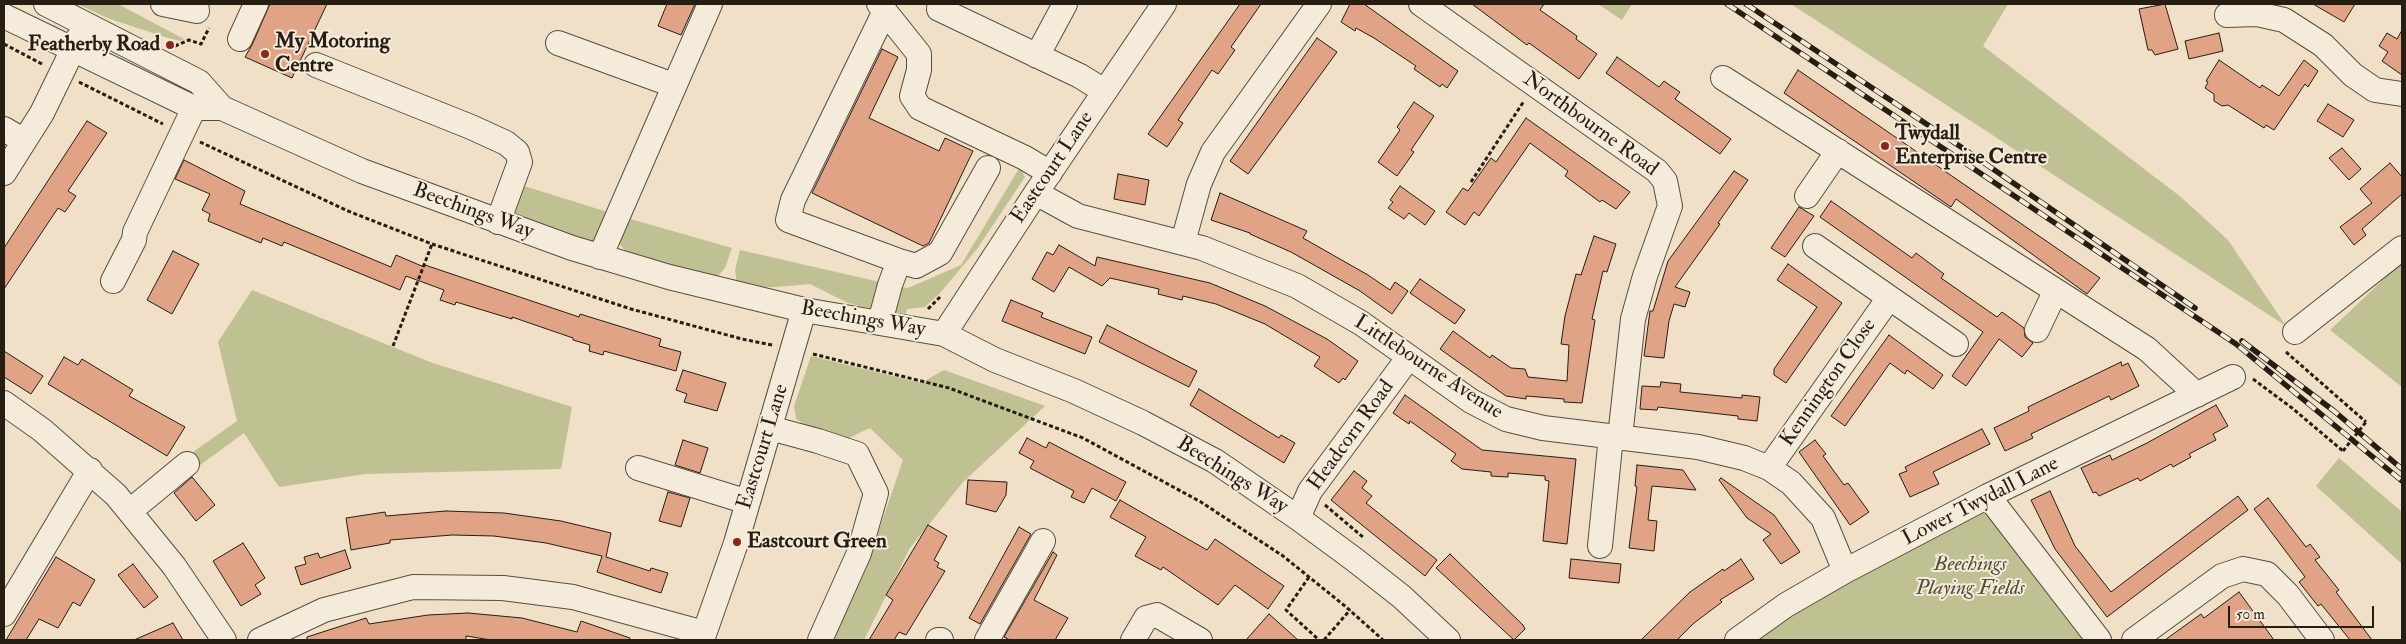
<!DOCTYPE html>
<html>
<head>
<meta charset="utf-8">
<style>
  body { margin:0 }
  #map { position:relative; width:2406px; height:644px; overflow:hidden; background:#efe0c7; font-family:"IM FELL Double Pica",serif }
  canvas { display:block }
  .frame { position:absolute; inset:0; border:5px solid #261d13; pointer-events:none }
  .scale { position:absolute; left:2228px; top:606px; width:146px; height:22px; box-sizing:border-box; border:2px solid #261d13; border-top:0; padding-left:6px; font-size:15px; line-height:18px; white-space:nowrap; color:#261d13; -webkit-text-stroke:4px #f5ebdb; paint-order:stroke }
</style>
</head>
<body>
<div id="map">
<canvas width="2406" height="644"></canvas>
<div class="frame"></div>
<div class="scale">50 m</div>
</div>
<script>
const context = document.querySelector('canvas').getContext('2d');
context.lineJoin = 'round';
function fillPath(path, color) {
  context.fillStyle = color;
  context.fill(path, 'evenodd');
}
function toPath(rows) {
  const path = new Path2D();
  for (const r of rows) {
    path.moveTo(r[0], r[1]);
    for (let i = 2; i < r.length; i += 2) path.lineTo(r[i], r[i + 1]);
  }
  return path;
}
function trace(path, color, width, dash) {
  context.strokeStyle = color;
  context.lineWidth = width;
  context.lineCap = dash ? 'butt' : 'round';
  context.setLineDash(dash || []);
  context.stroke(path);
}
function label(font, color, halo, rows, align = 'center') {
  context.font = font + ' "IM FELL Double Pica",serif';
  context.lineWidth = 4;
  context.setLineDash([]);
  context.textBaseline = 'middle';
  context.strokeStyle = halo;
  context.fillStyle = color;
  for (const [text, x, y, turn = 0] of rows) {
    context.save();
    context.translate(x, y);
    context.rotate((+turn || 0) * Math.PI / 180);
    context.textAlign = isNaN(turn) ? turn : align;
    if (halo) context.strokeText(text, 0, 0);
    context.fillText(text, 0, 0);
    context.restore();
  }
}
fillPath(toPath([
  [77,4,118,4,184,39,180,41,168,38,110,19],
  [1598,4,1632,4,1622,20],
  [1791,4,2008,4,1983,46,2181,197,2228,240,2286,326],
  [1020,167,1025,177,977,249,940,293,925,307,907,309,906,314,894,312,901,287,908,288,961,265],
  [522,184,524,186,614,214,597,240,588,243,516,215,515,208],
  [627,218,732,248,725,268,716,278,628,255,620,244],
  [740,250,880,282,873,309,848,303,810,284,776,287,757,287,737,284,735,270],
  [2402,262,2402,387,2330,330],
  [252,290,430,362,572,407,561,469,365,474,279,487,244,433,192,471,183,459,237,421,218,342],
  [811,356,921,383,944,370,1045,406,963,482,910,548,864,640,833,640,867,565,903,460,870,428,849,438,805,425,796,419,794,406],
  [2339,458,2402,512,2402,564,2316,486],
  [1988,496,2099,640,1737,640]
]), '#bfc192');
const building = toPath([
  [270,4,327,4,292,78,245,57,252,45,270,4],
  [667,4,695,4,681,35,658,26,667,4],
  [1240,4,1261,4,1231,47,1235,50,1218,74,1212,70,1178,120,1183,123,1167,147,1148,134,1240,4],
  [1350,4,1364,4,1458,71,1447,88,1442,84,1440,87,1414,69,1416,66,1374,38,1356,28,1355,31,1341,22,1350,4],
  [1472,4,1544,4,1540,10,1577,36,1576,39,1597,54,1579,79,1529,43,1527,45,1472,4],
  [2165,4,2178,49,2155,55,2152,50,2148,50,2139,9,2165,4],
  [2313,4,2355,4,2344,22,2313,4],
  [2402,30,2402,75,2382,61,2388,52,2379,46,2387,33,2397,39,2402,30],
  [2219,33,2223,51,2189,59,2185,41,2219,33],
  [1317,38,1337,52,1248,174,1230,161,1317,38],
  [882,49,898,57,869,118,939,151,945,138,973,151,929,243,923,246,812,193,882,49],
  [1617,57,1659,87,1664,81,1671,86,1680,92,1675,99,1731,139,1720,154,1606,73,1617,57],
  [2219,60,2260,88,2262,85,2279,96,2304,60,2318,71,2308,87,2305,84,2274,130,2266,125,2264,128,2228,105,2222,106,2214,101,2214,94,2205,88,2208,82,2206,81,2219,60],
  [1798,70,2100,278,2087,294,1956,199,1951,207,1784,93,1798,70],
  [1414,102,1434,116,1411,150,1414,152,1397,176,1378,162,1400,130,1397,127,1414,102],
  [2328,104,2354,120,2343,137,2317,121,2328,104],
  [1526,118,1630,192,1616,209,1602,200,1600,202,1565,176,1568,171,1530,143,1479,216,1474,212,1465,225,1446,212,1463,188,1468,191,1491,158,1496,162,1526,118],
  [87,121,107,133,68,191,76,196,65,212,58,208,4,289,4,248,87,121],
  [2342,148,2361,169,2349,180,2329,158,2342,148],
  [184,160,245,191,240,204,391,267,396,255,424,267,425,265,579,317,580,314,661,339,659,346,681,352,676,371,604,351,603,355,589,351,590,345,573,340,573,338,512,317,512,319,456,302,455,305,440,300,444,290,406,276,400,290,284,242,282,246,263,238,261,243,208,221,210,214,202,210,210,194,175,179,184,160],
  [2390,163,2402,177,2402,194,2362,229,2366,235,2354,245,2340,227,2372,203,2360,189,2390,163],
  [1734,171,1748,180,1718,223,1720,224,1675,287,1690,292,1685,307,1674,304,1669,321,1664,358,1644,356,1650,311,1653,311,1668,261,1734,171],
  [1118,174,1149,180,1145,205,1114,199,1118,174],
  [1400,186,1435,211,1425,225,1409,213,1404,219,1388,208,1393,202,1390,200,1400,186],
  [1220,193,1307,231,1303,238,1368,275,1390,290,1395,282,1408,291,1392,314,1360,291,1291,252,1250,234,1250,233,1211,220,1220,193],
  [1831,201,1912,258,1916,253,1944,274,1941,278,1997,317,2002,312,2024,328,2025,337,2033,343,2022,357,1999,339,1966,386,1952,376,1983,332,1820,217,1831,201],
  [1799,207,1814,216,1785,257,1771,248,1799,207],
  [1594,236,1616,244,1607,272,1603,271,1592,319,1595,320,1582,403,1564,402,1564,399,1526,396,1526,399,1506,396,1440,349,1453,331,1490,358,1492,355,1511,368,1525,369,1528,377,1567,381,1569,345,1561,344,1565,316,1576,274,1581,275,1594,236],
  [1059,245,1095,266,1097,257,1210,283,1265,306,1327,339,1358,361,1345,380,1343,378,1339,383,1314,366,1320,357,1265,324,1216,304,1183,296,1182,300,1158,294,1159,289,1110,278,1102,286,1069,267,1054,292,1032,279,1047,252,1053,255,1059,245],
  [173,251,199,264,172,314,147,300,173,251],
  [1788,264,1842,303,1786,383,1774,375,1774,369,1817,307,1777,280,1788,264],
  [1420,279,1465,310,1455,324,1410,293,1420,279],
  [1011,300,1043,313,1041,317,1092,337,1085,354,1002,321,1011,300],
  [1107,325,1197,371,1189,387,1099,342,1107,325],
  [1889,335,1943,375,1933,389,1907,370,1905,374,1890,363,1845,426,1831,416,1889,335],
  [4,351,43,376,31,394,4,377,4,351],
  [64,357,78,365,82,359,133,390,129,396,185,427,167,456,48,384,64,357],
  [2121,362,2122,366,2128,363,2139,386,2111,400,2109,396,2031,434,2033,438,2005,451,1994,428,2029,411,2028,407,2121,362],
  [683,370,726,383,717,411,684,402,687,394,676,390,683,370],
  [1661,382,1681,384,1680,392,1742,398,1742,395,1760,397,1757,421,1738,419,1738,416,1658,407,1657,410,1640,409,1642,386,1660,387,1661,382],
  [1199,389,1279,438,1281,435,1295,443,1284,463,1190,405,1199,389],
  [1405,395,1482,450,1576,459,1567,544,1543,541,1549,481,1545,480,1545,476,1508,473,1508,477,1491,476,1491,472,1462,469,1451,461,1456,454,1410,421,1409,424,1393,413,1405,395],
  [2216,405,2228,426,2213,434,2216,440,2189,454,2191,457,2173,467,2171,464,2140,481,2138,478,2099,496,2096,492,2093,493,2081,468,2110,455,2112,460,2147,443,2216,405],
  [1982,429,1990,444,1933,472,1939,484,1910,497,1899,474,1907,471,1905,467,1982,429],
  [1027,438,1046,448,1049,442,1126,482,1116,501,1092,488,1084,503,1071,497,1074,491,1030,468,1034,461,1019,453,1027,438],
  [683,440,708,448,700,473,675,465,683,440],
  [1815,440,1826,454,1823,456,1844,485,1848,483,1869,512,1850,525,1799,452,1815,440],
  [1637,465,1683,470,1696,490,1652,486,1648,520,1657,521,1654,551,1629,548,1637,487,1635,486,1637,465],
  [1354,471,1367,481,1362,488,1372,496,1366,503,1437,560,1425,576,1331,500,1354,471],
  [192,477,215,505,196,521,174,493,192,477],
  [1721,478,1774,515,1800,552,1781,564,1763,540,1771,534,1747,518,1719,480,1721,478],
  [968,480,1007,482,1006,495,996,512,966,504,968,480],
  [2050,491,2075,546,2111,592,2238,496,2248,510,2107,617,2055,549,2031,500,2050,491],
  [668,492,690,498,681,527,659,521,668,492],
  [2268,498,2306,547,2310,544,2320,557,2315,560,2339,590,2336,592,2372,640,2350,640,2321,604,2318,606,2299,582,2305,577,2254,509,2268,498],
  [1120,500,1207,550,1215,539,1284,586,1268,609,1235,585,1218,605,1163,567,1161,570,1135,556,1146,537,1110,517,1120,500],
  [446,511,504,513,561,521,611,533,606,557,650,571,651,568,668,573,661,593,597,572,602,556,546,543,494,536,452,535,390,540,390,543,351,550,346,518,385,512,386,516,446,511],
  [928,525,947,536,934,560,939,563,937,567,945,571,906,635,899,632,894,640,869,640,893,600,886,595,928,525],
  [1019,527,1031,534,980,624,969,618,1019,527],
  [243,543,265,578,255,585,261,594,241,606,213,561,243,543],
  [345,550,351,568,301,585,295,567,306,564,304,557,318,553,320,558,345,550],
  [1053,552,1057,555,1034,600,1068,618,1055,640,1010,640,1004,637,1053,552],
  [1450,554,1523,625,1525,629,1514,640,1436,568,1450,554],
  [56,557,95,580,80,606,73,602,58,628,39,619,26,640,6,640,56,557],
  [1571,559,1621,564,1619,583,1569,578,1571,559],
  [1741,559,1754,579,1720,600,1722,602,1694,623,1677,640,1641,640,1690,592,1723,569,1724,571,1741,559],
  [133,564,158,597,144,608,118,575,133,564],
  [2239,592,2274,640,2165,640,2201,614,2204,618,2239,592],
  [468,613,522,618,577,632,581,621,630,638,629,640,491,640,466,636,466,640,307,640,307,637,366,618,369,624,428,615,468,613],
  [1269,614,1298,640,1246,640,1269,614],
  [173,623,183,640,134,640,173,623]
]);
fillPath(building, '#e1a386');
trace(building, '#261d13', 1);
const minor = toPath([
  [46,4,199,82,222,108],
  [163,4,197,11,196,4],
  [879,4,919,54,919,70,912,96,920,108,1025,158,1050,173],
  [942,4,939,9,1080,76,1104,91],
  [1421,4,1657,171,1665,181,1670,206,1645,276,1633,319,1620,437],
  [2227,15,2257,14,2284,20,2323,45,2353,75,2375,90,2402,94],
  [4,16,194,108,222,108,362,171,572,248,669,277,804,310,944,334,995,360,1074,391,1143,423,1215,461,1298,518,1355,560,1402,597,1448,640],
  [240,39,256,4],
  [558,43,673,85],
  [1037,56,1065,4],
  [316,65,471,127,506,143,517,152,520,162,498,222],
  [1723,78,2147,349,2197,395],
  [4,129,24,141],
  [4,173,42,113,79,37],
  [1036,193,1078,216,1202,248,1297,286,1361,323,1471,401,1506,419,1543,428,1698,447,1744,458,1769,468,1791,483,1823,518,1845,571],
  [1807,196,1838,151],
  [1183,242,1199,184,1213,152,1319,4],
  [1815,246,1956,344],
  [600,257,710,4],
  [899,261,916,266,940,253,988,168],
  [113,281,134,240,135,232,194,108],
  [880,322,890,285,899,261,788,220,793,200,885,11],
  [2037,330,2055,292],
  [2295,332,2402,248],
  [944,334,1036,193,1164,4],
  [4,403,42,430,116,495,174,566,224,640],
  [770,428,818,441,857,454,876,493,859,553,820,640],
  [638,468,748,502],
  [1769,468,1889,298],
  [1988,496,2099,640],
  [130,511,187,464],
  [1298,518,1310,491,1409,357],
  [1600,546,1611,436],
  [4,614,90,470],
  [260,640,324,610,413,587,503,588,573,597,704,633],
  [702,640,736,543,804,310],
  [938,640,941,640],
  [987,640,1043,541],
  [1133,640,1146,618,1157,615,1200,640],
  [1737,640,1786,605,1845,571,1988,496,2233,377],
  [2134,640,2222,576,2243,569,2267,574,2288,595,2322,640]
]);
trace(minor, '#584e40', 26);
trace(toPath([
  [4,44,42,64],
  [175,46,189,40,201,44,209,28],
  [79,82,163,124],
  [200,142,348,211,432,244,631,309,742,339,772,345],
  [1471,182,1524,101],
  [928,309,941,296],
  [393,346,432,244],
  [2286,352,2366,422],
  [813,354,949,388,1083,438,1201,502,1283,556,1345,606,1383,640],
  [2253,379,2292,408,2343,451],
  [1325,505,1364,538],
  [1309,577,1286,610,1319,640],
  [1324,640,1350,610]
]), '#261d13', 3, [4, 2.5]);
trace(minor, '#f5ebdb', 24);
const rail = toPath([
  [1727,4,2236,344,2402,481],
  [1746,4,1961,147,2195,308],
  [2242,341,2334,411,2402,469]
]);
trace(rail, '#261d13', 5.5);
trace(rail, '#f5ebdb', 4, [11]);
trace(toPath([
  [2343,451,2366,422]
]), '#261d13', 3, [4, 2.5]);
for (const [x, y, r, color] of [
  [170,45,5,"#8f2418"],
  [265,54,5,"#8f2418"],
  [1885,146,5,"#8f2418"],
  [737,542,5,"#8f2418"]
]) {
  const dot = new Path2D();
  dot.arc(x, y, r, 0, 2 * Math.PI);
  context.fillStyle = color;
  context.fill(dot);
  trace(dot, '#f5ebdb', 2);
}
label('bold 21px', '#261d13', '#f5ebdb', [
  ["My Motoring",275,42],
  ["Centre",275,66],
  ["Featherby Road",160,45,"right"],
  ["Twydall",1895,134],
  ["Enterprise Centre",1895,158],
  ["Eastcourt Green",747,542]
], 'left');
label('21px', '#261d13', '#f5ebdb', [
  ["Northbourne Road",1590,125,36],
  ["Eastcourt Lane",1053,168,-56],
  ["Beechings Way",473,212,20],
  ["Beechings Way",863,320,10],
  ["Littlebourne Avenue",1428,368,33],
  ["Kennington Close",1829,383,-55],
  ["Headcorn Road",1352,436,-54],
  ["Eastcourt Lane",764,447,-73],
  ["Beechings Way",1232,476,32],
  ["Lower Twydall Lane",1981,502,-27]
]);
label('italic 21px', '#544e39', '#f5ebdb', [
  ["Beechings",1970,565],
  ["Playing Fields",1970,589]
]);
</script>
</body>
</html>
